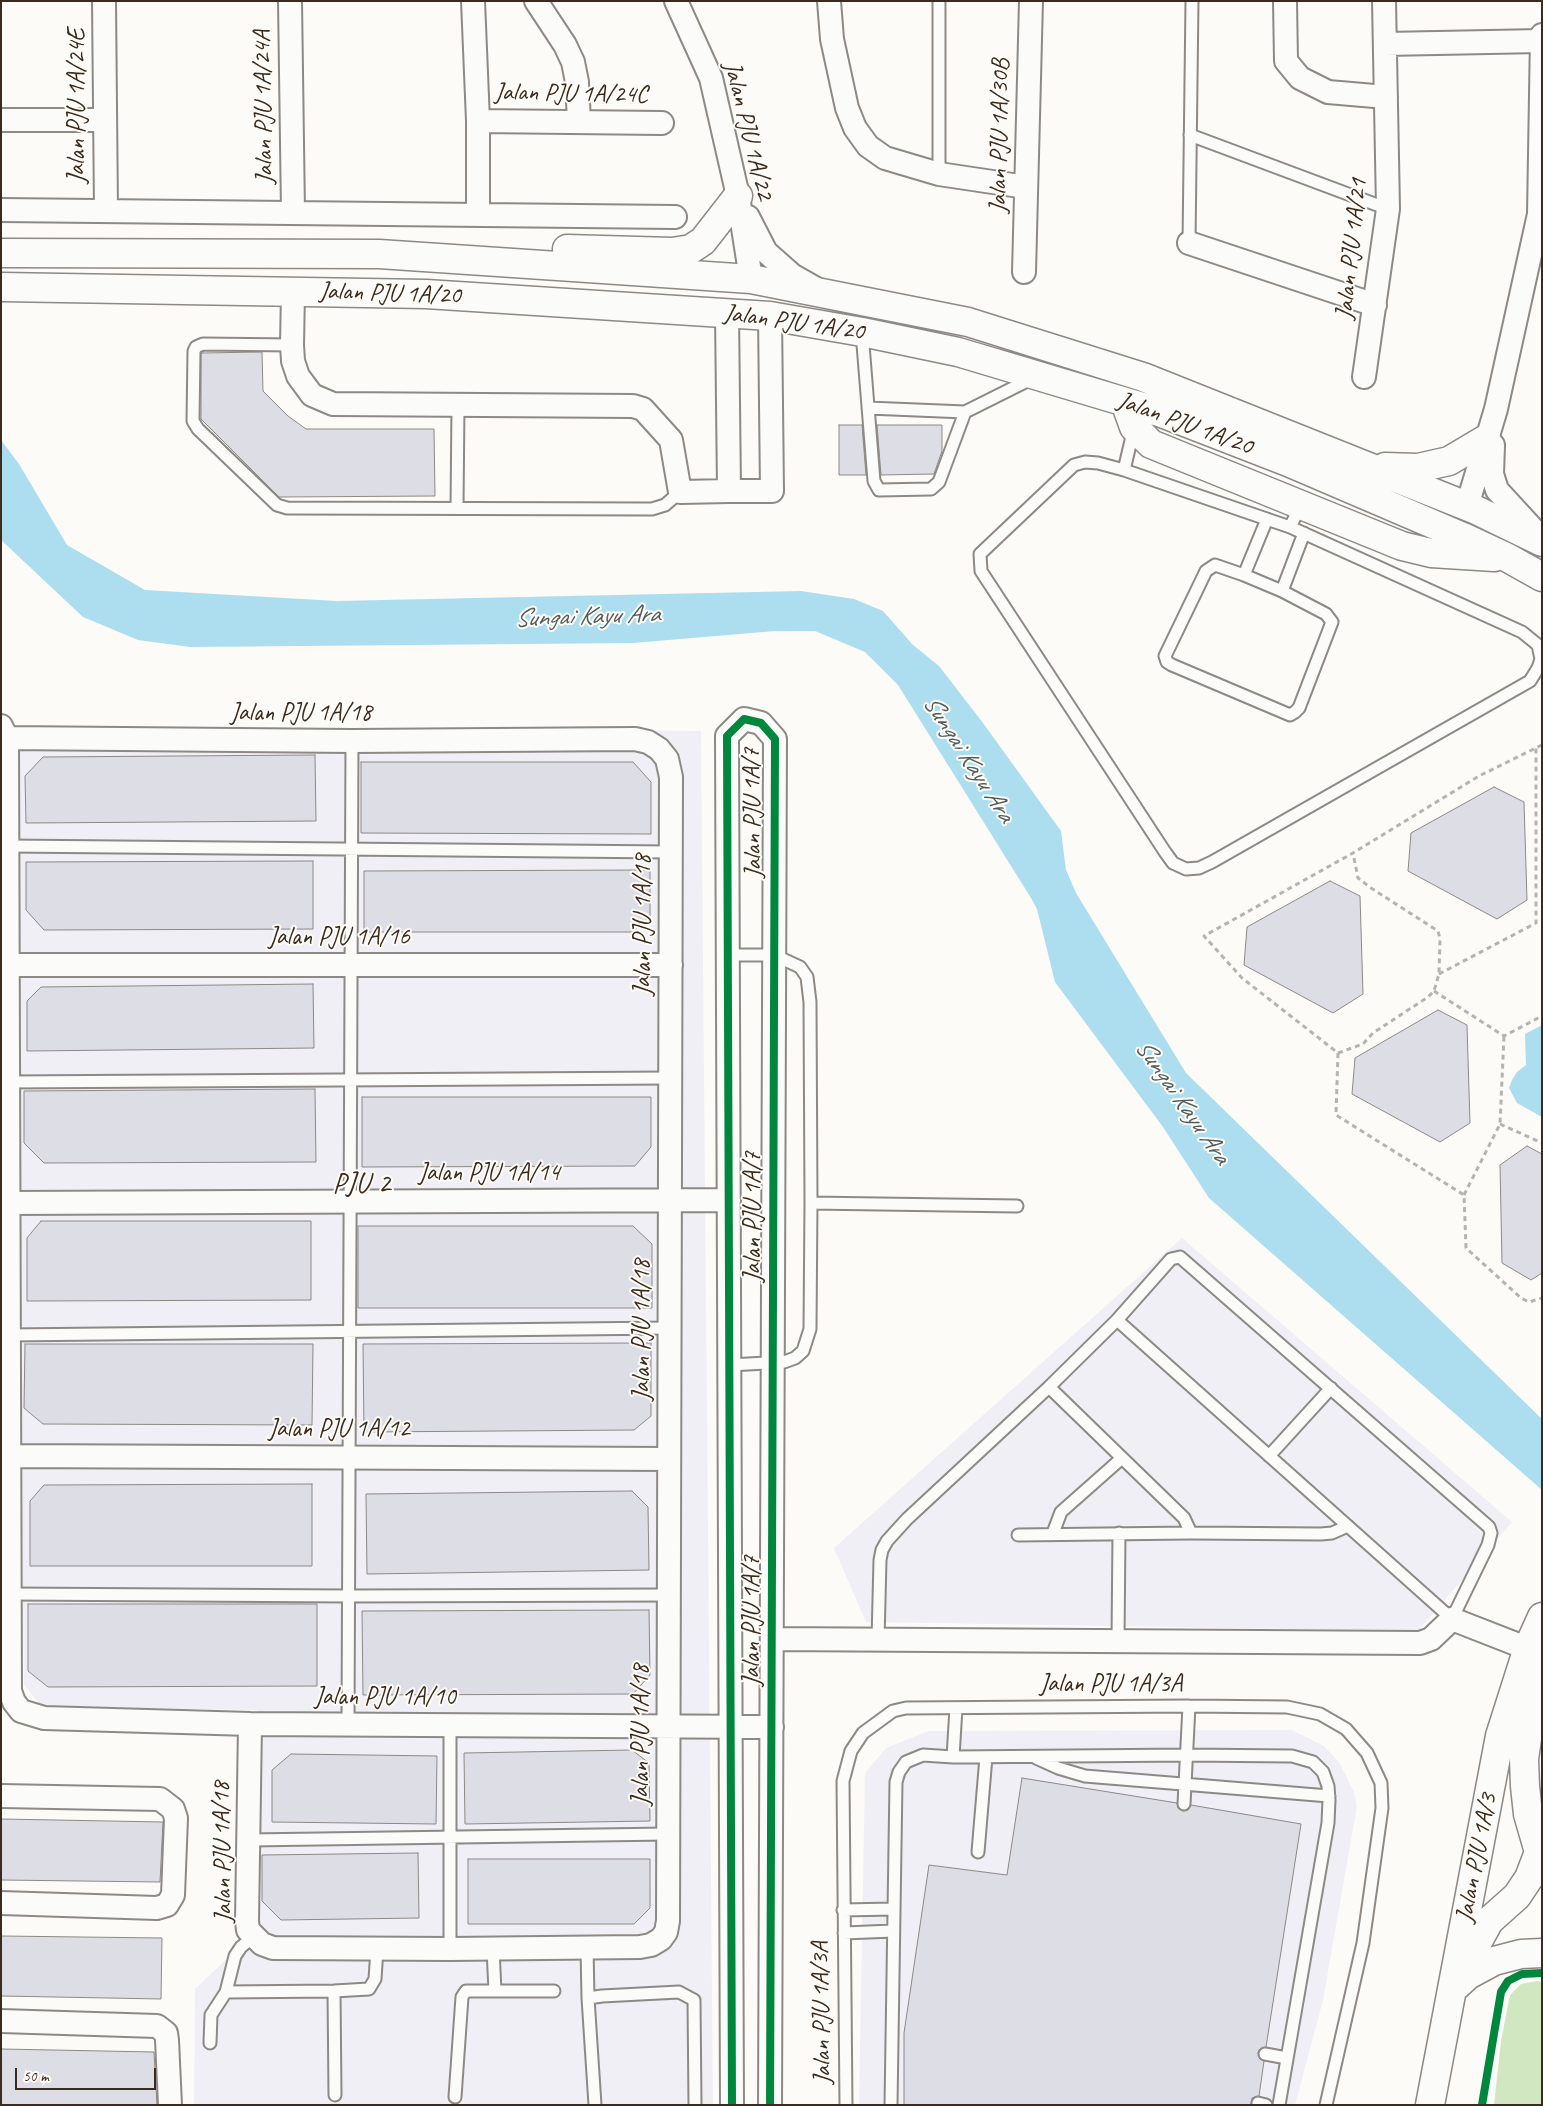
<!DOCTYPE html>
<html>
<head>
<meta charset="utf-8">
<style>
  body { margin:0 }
  #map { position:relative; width:1543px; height:2106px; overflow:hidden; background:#fcfbf8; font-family:Caveat,sans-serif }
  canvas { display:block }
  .frame { position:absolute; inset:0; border:2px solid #3b2a1e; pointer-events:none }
  .scale { position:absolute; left:15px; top:2068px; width:141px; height:22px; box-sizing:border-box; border:2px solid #3b2a1e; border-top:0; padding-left:6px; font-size:15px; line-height:18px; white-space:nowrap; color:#3b2a1e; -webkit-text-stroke:4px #fdfcf7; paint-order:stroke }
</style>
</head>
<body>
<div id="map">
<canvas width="1543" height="2106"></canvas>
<div class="frame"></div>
<div class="scale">50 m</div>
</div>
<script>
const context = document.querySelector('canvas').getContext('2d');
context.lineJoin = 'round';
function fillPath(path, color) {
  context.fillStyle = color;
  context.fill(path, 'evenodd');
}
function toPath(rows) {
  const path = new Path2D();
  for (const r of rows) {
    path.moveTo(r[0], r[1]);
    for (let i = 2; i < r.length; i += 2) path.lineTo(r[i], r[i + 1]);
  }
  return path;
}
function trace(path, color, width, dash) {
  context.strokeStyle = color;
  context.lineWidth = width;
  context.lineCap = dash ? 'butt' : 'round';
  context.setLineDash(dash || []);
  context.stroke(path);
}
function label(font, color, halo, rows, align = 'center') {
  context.font = font + ' Caveat,sans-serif';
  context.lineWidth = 4;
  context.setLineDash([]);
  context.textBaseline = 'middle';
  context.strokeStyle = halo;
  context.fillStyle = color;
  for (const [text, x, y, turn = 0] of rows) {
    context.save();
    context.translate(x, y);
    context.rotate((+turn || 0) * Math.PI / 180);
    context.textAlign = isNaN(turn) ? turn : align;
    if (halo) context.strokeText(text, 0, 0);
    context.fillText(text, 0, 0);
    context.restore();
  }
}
fillPath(toPath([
  [1,727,701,731,713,2105,194,2105,195,1989,256,1931,258,1710,42,1707,24,1685,20,1374],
  [1182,1238,1512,1522,1418,1631,866,1622,834,1548],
  [1292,1730,1324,1746,1339,1762,1353,1790,1357,1806,1323,2000,1295,2105,859,2105,865,1773,886,1748,929,1731]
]), '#f0eff5');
fillPath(toPath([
  [1537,1981,1542,1982,1542,2105,1494,2105,1501,2041,1510,1995,1521,1984]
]), '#d1e7c1');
fillPath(toPath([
  [1,440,19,464,67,545,145,590,337,601,801,591,854,599,883,611,913,645,939,666,983,723,1061,831,1066,870,1076,893,1186,1073,1542,1419,1542,1490,1209,1198,1163,1127,1055,982,1037,909,1031,898,898,685,865,652,815,631,775,631,633,643,190,647,138,640,83,617,1,540],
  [1542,1025,1542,1117,1517,1103,1509,1088,1512,1080,1517,1072,1526,1065,1525,1034]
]), '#acdeef');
const building = toPath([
  [262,352,263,391,288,416,306,429,434,429,435,496,279,497,201,419,201,353,262,352],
  [839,425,862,425,866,475,839,475,839,425],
  [877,425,942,425,942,451,934,474,881,475,877,425],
  [315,755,316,821,26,823,25,776,43,757,315,755],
  [361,762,633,762,651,782,651,834,361,833,361,762],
  [1494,787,1524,802,1527,900,1497,919,1408,871,1411,833,1494,787],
  [313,861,313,929,44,930,26,910,26,862,313,861],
  [650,870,650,916,632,932,364,932,364,871,650,870],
  [1330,881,1360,896,1363,994,1333,1013,1244,965,1247,927,1330,881],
  [313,984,314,1048,27,1051,27,1001,41,987,313,984],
  [1438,1010,1467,1025,1470,1123,1440,1142,1352,1094,1355,1058,1438,1010],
  [315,1089,316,1162,44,1163,24,1143,24,1091,315,1089],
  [362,1097,651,1097,651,1147,635,1166,362,1167,362,1097],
  [1527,1146,1542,1154,1542,1273,1531,1280,1502,1263,1500,1165,1527,1146],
  [41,1221,311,1221,311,1300,27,1301,27,1238,41,1221],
  [358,1226,633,1226,652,1244,652,1308,358,1308,358,1226],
  [651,1343,651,1416,634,1430,364,1432,363,1344,651,1343],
  [25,1344,313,1344,312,1425,43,1424,24,1408,25,1344],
  [312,1484,312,1566,30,1566,30,1501,44,1485,312,1484],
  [632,1491,648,1507,649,1570,367,1574,366,1494,632,1491],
  [28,1604,317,1604,317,1686,48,1687,28,1671,28,1604],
  [649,1610,650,1675,633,1694,363,1695,362,1611,649,1610],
  [632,1750,649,1763,650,1821,465,1824,464,1753,632,1750],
  [291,1754,437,1756,436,1824,272,1822,272,1770,291,1754],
  [1022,1778,1177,1803,1178,1808,1183,1811,1188,1810,1191,1805,1301,1824,1266,2047,1260,2049,1258,2053,1260,2059,1264,2061,1259,2096,1252,2098,1251,2105,904,2105,904,2033,929,1865,1007,1875,1022,1778],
  [1,1819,163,1822,160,1882,1,1880,1,1819],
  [418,1853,419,1918,281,1920,262,1901,262,1855,418,1853],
  [468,1859,650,1859,650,1908,634,1924,468,1924,468,1859],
  [1,1936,162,1938,161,1999,1,1996,1,1936],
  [1,2049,154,2052,157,2105,1,2105,1,2049]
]);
fillPath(building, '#dddde5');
trace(building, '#8d8985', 1);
const lane = toPath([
  [1190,135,1388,209],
  [939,174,939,1],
  [1189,243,1192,1],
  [862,332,874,481,879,490,931,489,939,482,965,412,1033,378],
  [292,345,203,344,196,347,194,351,193,421,198,429,277,505,287,508,652,509,665,505,680,492],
  [868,408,965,412],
  [1124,470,1134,428],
  [457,508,458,405],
  [1267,519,1244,575,1215,565,1206,571,1165,656,1167,662,1172,665,1290,715,1295,712,1299,708,1332,622,1326,614,1282,591,1304,533],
  [1290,527,1124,470,1098,463,1085,462,1074,465,980,554,981,571,1165,852,1173,863,1186,869,1199,868,1212,862,1530,681,1538,668,1541,659,1538,645,1522,632,1290,527,1301,505],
  [1244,575,1282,591],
  [8,846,671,852],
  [728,955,774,955,800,967,807,977,810,1002,811,1203,810,1329,803,1351,795,1358,784,1362,730,1365],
  [8,1082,670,1078],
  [811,1203,1017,1206],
  [9,1335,669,1328],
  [1049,1387,1184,1518,1191,1533],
  [1269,1456,1331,1388],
  [1053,1533,1061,1512,1122,1458],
  [1018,1535,1191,1533,1321,1534,1332,1533,1348,1526],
  [10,1594,349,1596,669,1595],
  [878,1640,880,1560,882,1550,887,1541,907,1519,1049,1387,1117,1320,1452,1619,1488,1545,1491,1533,1489,1527,1180,1257,1171,1259,1117,1320],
  [1118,1641,1119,1533],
  [348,1725,352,741],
  [450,1725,450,1949],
  [953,1757,956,1708],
  [1036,1758,1058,1768,1085,1776,1329,1796],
  [1184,1804,1189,1706],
  [249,1840,668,1834],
  [978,1852,986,1757],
  [843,1910,893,1909],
  [844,1933,893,1931],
  [253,1937,241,1947,235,1956,226,1992,334,1991,369,1989,375,1979,377,1949],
  [587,1948,588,1998],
  [493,1949,495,1991],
  [334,1991,335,2095],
  [210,2043,211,2015,226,1992],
  [1265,2054,1287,2058],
  [455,2097,462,1997,466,1991,554,1991],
  [1258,2103,1266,2105],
  [595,2105,588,1998,602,1996,679,1992,694,2000,695,2105],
  [846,2105,843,1781,851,1751,863,1733,893,1711,906,1708,1189,1706,1287,1707,1320,1714,1346,1729,1367,1753,1381,1783,1382,1808,1363,1943,1326,2105],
  [891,2105,896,1782,899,1772,906,1762,923,1755,953,1757,1187,1755,1292,1756,1313,1762,1323,1772,1328,1786,1329,1800,1328,1823,1279,2105]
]);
const street = toPath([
  [104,1,106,211],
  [290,1,293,213],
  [473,1,478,121,478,214],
  [536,1,565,45,573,62,577,82,579,122],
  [676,1,711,78,738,196,751,279],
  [829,1,832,39,847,108,855,128,868,146,885,158,939,174,1026,187],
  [1285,1,1286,61,1300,78,1328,92,1386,97],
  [1385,44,1541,41],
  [1,120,105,120],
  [478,121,662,123],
  [1,210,675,217],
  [748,217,766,252,792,275,815,288],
  [1189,243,1375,305],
  [1024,272,1031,1],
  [293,292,292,345,293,361,298,376,312,395,333,404,633,406,643,409,671,440,680,492,729,491],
  [727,313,729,491,772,491,770,316],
  [1364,377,1388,209,1384,1],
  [1493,445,1492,474,1497,490,1542,539],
  [1467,506,1496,409,1539,214,1542,35],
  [1,726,7,738,10,1691,14,1702,21,1711,44,1718,250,1724,772,1727],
  [7,738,352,741,635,739,648,742,659,749,667,759,671,777,668,1921,666,1932,661,1939,651,1945,640,1947,450,1949,273,1948,262,1944,248,1930,247,1921,250,1724],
  [8,965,671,965],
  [9,1203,729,1200],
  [9,1456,669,1459],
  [772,1639,1420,1643,1431,1639,1452,1619,1539,1653],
  [1,1796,160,1799,173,1809,176,1818,173,1895,167,1905,157,1908,1,1903],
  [1,2021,157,2026,166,2033,167,2040,170,2105],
  [732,2105,727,736,744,719,761,723,775,739,770,2105]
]);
const secondary = toPath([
  [567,249,672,252,691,249,703,241,738,196],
  [1,253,379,254,751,279,968,322,1143,377,1474,509,1542,542],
  [1,287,426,294,770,316,862,332,958,352,1159,412,1288,462,1463,537,1508,558,1542,577],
  [1125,402,1134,427,1151,444,1402,546,1431,553,1494,557],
  [1385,467,1418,468,1449,461,1486,439],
  [1539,1657,1524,1759,1525,1786,1528,1814,1539,1852,1542,1856],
  [1465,1965,1489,1921,1517,1896,1529,1878,1539,1852],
  [1456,1986,1468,1975,1494,1961,1521,1954,1542,1953],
  [1430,2105,1500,1736,1528,1648,1542,1617]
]);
trace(lane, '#8d8985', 15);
trace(street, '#8d8985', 26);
trace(secondary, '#8d8985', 31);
trace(toPath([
  [1542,745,1479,776,1353,853,1204,936,1242,978,1338,1053,1336,1115,1464,1195,1466,1248,1521,1298,1529,1302,1542,1298],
  [1439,974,1536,923,1536,748],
  [1434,991,1504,1036,1542,1016],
  [1338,1053,1363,1044,1373,1033,1428,997,1434,991,1439,974,1440,939,1438,931,1371,888,1358,878,1353,853],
  [1500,1124,1542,1143],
  [1464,1195,1500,1124,1504,1036]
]), '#b6b4b1', 3, [5, 4]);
trace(lane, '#fbfbf9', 11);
trace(street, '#fbfbf9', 22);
trace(secondary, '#fbfbf9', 28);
trace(toPath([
  [732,2105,727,736,744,719,761,723,775,739,770,2105],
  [1482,2105,1501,1992,1508,1981,1522,1974,1542,1973]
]), '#00873e', 8);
label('25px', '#3b2a1e', '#fdfcf7', [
  ["Jalan PJU 1A/24C",571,94,1],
  ["Jalan PJU 1A/24E",77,106,-90],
  ["Jalan PJU 1A/24A",264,107,-91],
  ["Jalan PJU 1A/22",748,131,76],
  ["Jalan PJU 1A/30B",1000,136,-89],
  ["Jalan PJU 1A/21",1352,249,-84],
  ["Jalan PJU 1A/20",390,294,2],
  ["Jalan PJU 1A/20",794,323,8],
  ["Jalan PJU 1A/20",1185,424,20],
  ["Jalan PJU 1A/18",301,713],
  ["Jalan PJU 1A/7",753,813,-91],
  ["Jalan PJU 1A/18",643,925,-90],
  ["Jalan PJU 1A/16",339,937],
  ["Jalan PJU 1A/14",489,1173],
  ["Jalan PJU 1A/7",753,1217,-90],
  ["Jalan PJU 1A/18",642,1330,-90],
  ["Jalan PJU 1A/12",339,1429],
  ["Jalan PJU 1A/7",752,1621,-90],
  ["Jalan PJU 1A/3A",1111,1684],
  ["Jalan PJU 1A/10",385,1697],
  ["Jalan PJU 1A/18",641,1735,-90],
  ["Jalan PJU 1A/18",223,1852,-91],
  ["Jalan PJU 1A/3",1477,1858,-79],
  ["Jalan PJU 1A/3A",822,2013,-91]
]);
label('italic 26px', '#535c5c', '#fdfcf7', [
  ["Sungai Kayu Ara",587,617,-2],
  ["Sungai Kayu Ara",968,759,57],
  ["Sungai Kayu Ara",1182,1102,55]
]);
context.letterSpacing = '1px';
label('28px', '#3b2a1e', '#fdfcf7', [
  ["PJU 2",362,1185]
]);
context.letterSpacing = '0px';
</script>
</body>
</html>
